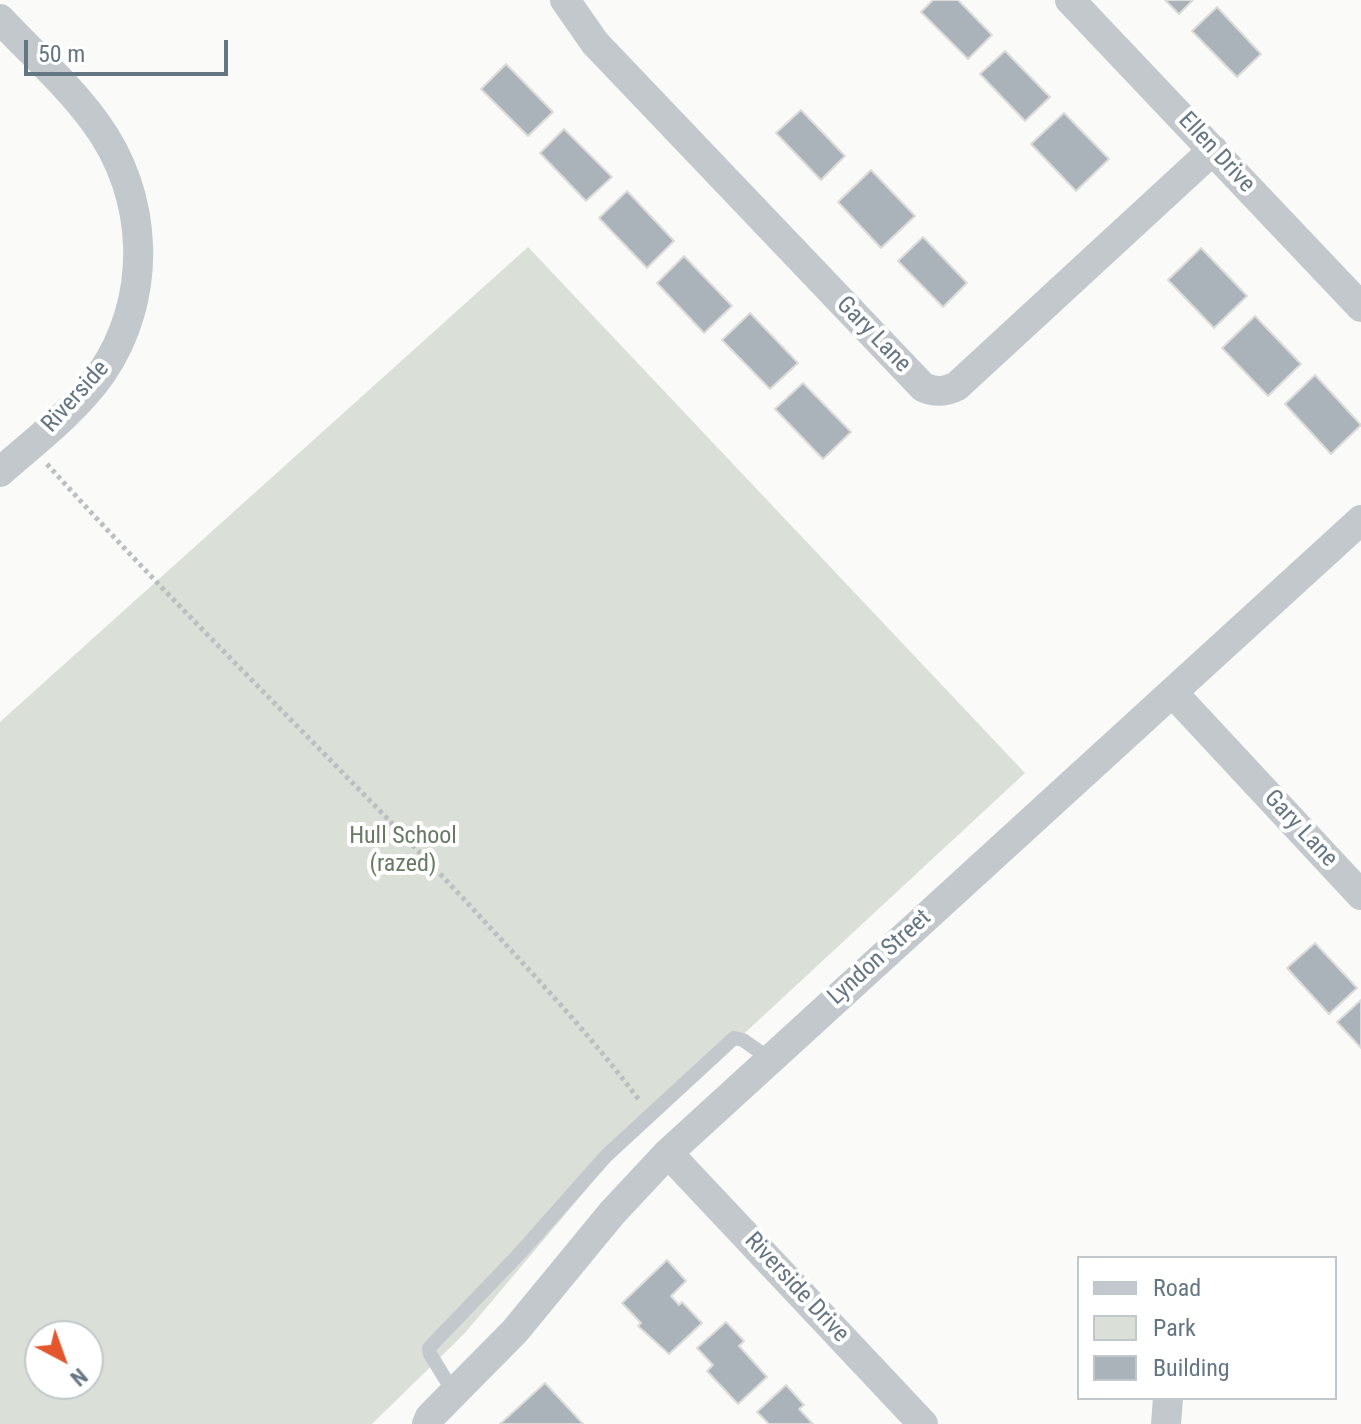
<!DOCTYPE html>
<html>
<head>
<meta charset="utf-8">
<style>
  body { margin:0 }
  #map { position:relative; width:1361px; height:1424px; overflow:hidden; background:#fafaf8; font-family:"Roboto Condensed",sans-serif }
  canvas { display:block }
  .legend { position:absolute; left:1077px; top:1256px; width:260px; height:144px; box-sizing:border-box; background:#fff; border:2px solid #c1c8cd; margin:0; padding:10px 14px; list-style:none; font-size:24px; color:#657683 }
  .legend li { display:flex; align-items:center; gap:16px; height:40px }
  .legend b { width:40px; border:2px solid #c1c8cd }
  .north { position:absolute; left:24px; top:1320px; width:80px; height:80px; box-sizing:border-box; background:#fff; border:2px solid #c1c8cd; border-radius:50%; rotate:139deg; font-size:22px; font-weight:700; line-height:32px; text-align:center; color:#657683 }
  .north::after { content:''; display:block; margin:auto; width:28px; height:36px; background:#e4572e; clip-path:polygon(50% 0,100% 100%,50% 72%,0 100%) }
  .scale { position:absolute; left:24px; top:40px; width:204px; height:36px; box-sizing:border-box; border:4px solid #657683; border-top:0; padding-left:10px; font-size:24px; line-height:28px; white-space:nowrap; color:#657683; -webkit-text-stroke:6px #fff; paint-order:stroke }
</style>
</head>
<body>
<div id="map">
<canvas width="1361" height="1424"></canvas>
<ul class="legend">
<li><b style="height:10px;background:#c3c8cc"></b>Road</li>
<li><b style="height:22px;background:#dadfd7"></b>Park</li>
<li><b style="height:22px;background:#aab3b9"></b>Building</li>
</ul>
<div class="north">N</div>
<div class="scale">50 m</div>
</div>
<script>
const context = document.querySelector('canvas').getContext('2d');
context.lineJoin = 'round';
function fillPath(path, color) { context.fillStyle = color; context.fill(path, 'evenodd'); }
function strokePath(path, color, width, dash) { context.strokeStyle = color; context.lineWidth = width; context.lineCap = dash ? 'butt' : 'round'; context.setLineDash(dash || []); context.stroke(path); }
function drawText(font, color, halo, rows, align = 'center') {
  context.font = font + ' "Roboto Condensed",sans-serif'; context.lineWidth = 8; context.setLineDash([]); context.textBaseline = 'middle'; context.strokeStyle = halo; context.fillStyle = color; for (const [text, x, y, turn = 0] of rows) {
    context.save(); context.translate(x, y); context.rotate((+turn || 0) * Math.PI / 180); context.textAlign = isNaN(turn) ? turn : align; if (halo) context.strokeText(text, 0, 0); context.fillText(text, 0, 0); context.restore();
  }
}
const green = new Path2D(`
  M528 247 1025 773 623 1146 464 1334 372 1424H0V722ZM40 1336H88V1384H40Z`);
const building = new Path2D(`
  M933 0H958L992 35 968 59 921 12Z
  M1165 0H1193L1179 14Z
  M1217 7 1261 54 1237 77 1192 31Z
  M1005 51 1050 97 1025 121 980 74Z
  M506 64 553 112 528 136 481 89Z
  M801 110 845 156 821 180 776 133Z
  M1064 113 1109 159 1076 191 1031 144Z
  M564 129 612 177 586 201 540 153Z
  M871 170 915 216 881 248 838 202Z
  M627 191 674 241 647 268 599 218Z
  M923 237 967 283 943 307 898 261Z
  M1201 248 1247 296 1214 328 1168 280Z
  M684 256 732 306 704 333 657 283Z
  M750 313 798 363 770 389 722 340Z
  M1255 316 1301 364 1268 396 1222 348Z
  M1315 375 1361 425 1331 454 1285 404Z
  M803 383 851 432 823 459 775 409Z
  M1315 943 1357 988 1329 1014 1287 968Z
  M1361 1000V1048L1337 1022Z
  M667 1260 686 1281 671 1296 679 1305 682 1302 702 1323 669 1354 638 1326 641 1323 622 1303Z
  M726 1322 744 1341 739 1346 767 1377 738 1404 707 1371 713 1365 697 1348Z
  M545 1383 583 1424H500Z
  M786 1385 804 1405 799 1409 813 1424H769L757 1412Z`);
const path = new Path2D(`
  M47 464C184 617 333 758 473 909 530 971 589 1033 639 1100`);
const lane = new Path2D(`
  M454 1393 430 1354 429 1348 520 1253 606 1156 734 1038 743 1040 770 1059`);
const street = new Path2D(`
  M565 0 595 43 923 387C935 393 945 392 957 386L1213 150
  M1070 0 1361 307
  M0 19C32 53 68 85 95 122 150 196 153 299 101 374 74 412 34 442 0 472
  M1173 693 1361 895
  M668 1153 923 1424
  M427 1424 430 1417 515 1331 612 1213 668 1153 1361 520
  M1166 1424 1168 1398`);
const streetNames = [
  ["Ellen Drive",1216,153,47],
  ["Gary Lane",873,335,46],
  ["Riverside",76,397,-48],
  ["Gary Lane",1300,829,47],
  ["Lyndon Street",880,958,-42],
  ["Riverside Drive",796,1288,47]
];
const parkNames = [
  ["Hull School",403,837],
  ["(razed)",403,865]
];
fillPath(green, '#dadfd7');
fillPath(building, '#aab3b9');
strokePath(building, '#dcdcda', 2);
strokePath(path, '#bbbfc2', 5, [4, 4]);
strokePath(lane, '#c3c8cc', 14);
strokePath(street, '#c3c8cc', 30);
drawText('24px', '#657683', '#fff', streetNames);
drawText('24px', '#687a64', '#fff', parkNames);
</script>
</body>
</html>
